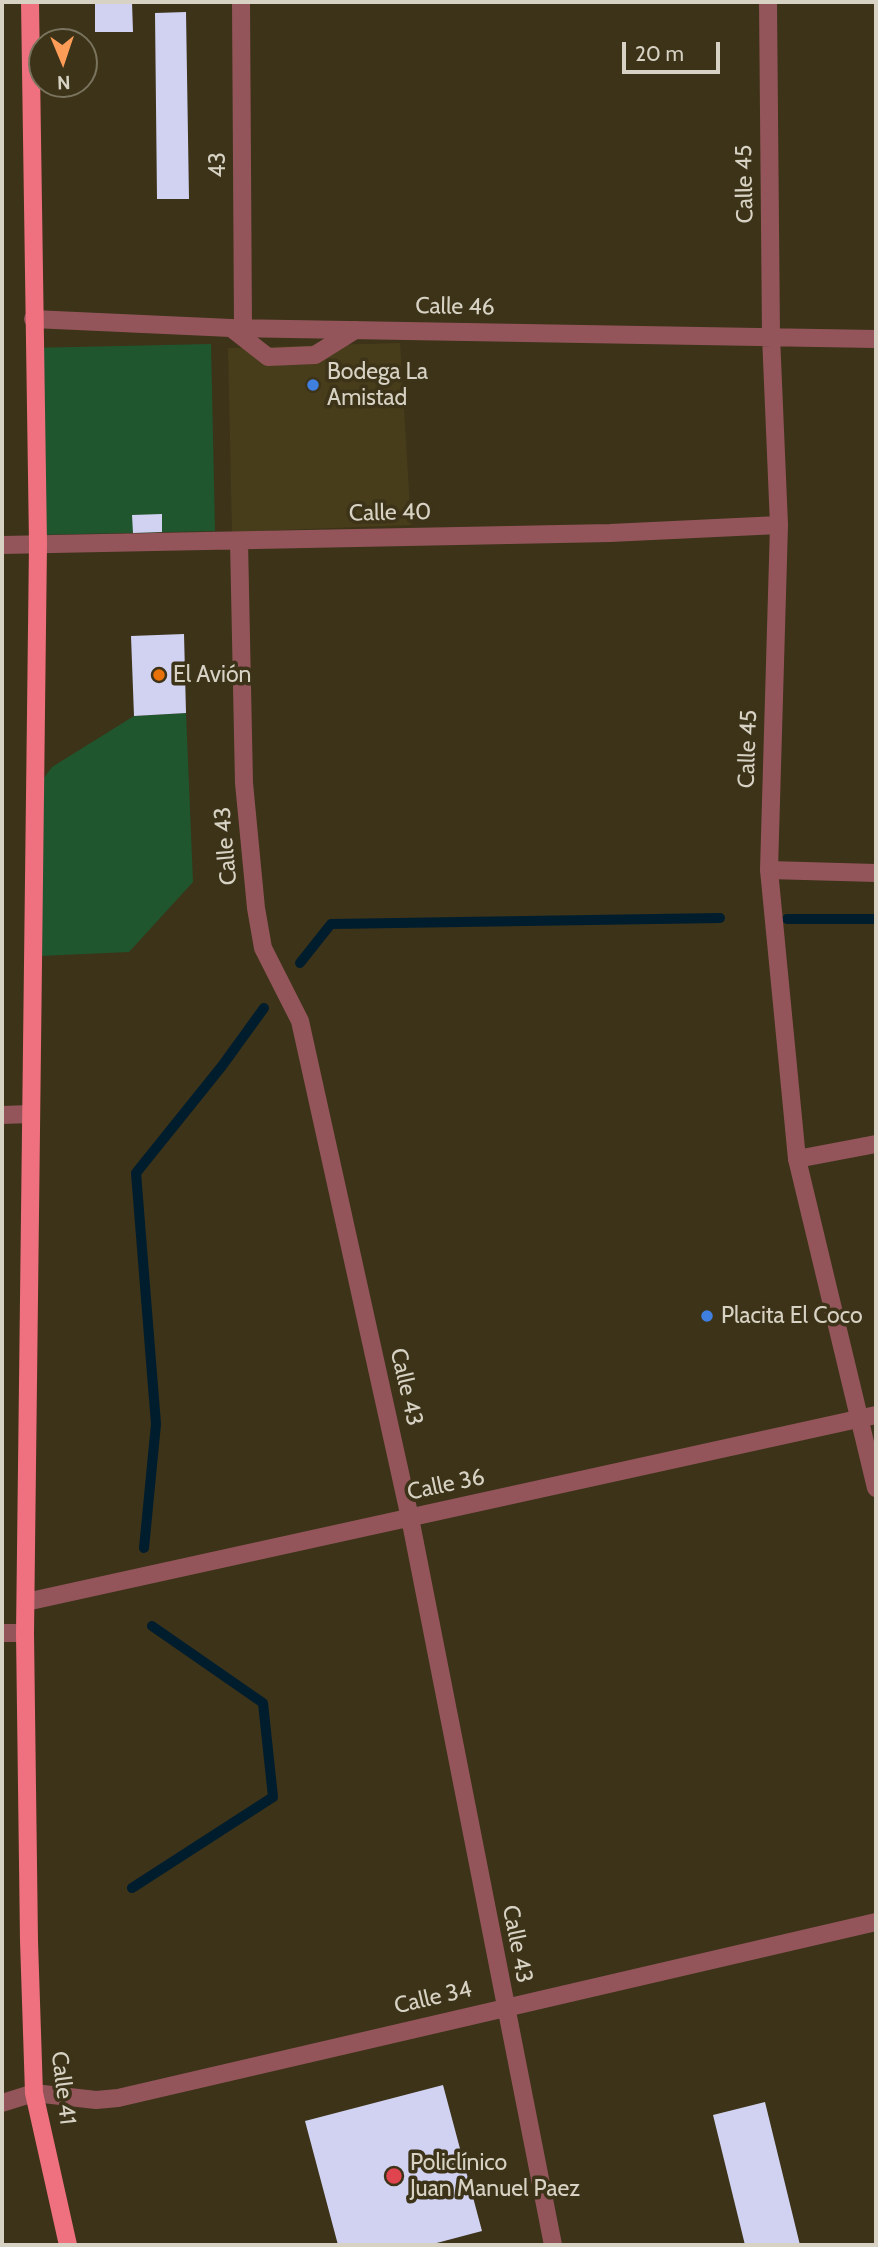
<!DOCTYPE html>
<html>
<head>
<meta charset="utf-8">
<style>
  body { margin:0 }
  #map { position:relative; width:878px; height:2247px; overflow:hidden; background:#3c3319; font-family:Cabin,sans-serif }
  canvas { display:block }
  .frame { position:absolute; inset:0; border:4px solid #d7d2c3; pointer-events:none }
  .north { position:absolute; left:28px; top:28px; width:70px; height:70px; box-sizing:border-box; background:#3c3319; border:2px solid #7a735d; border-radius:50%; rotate:178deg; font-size:19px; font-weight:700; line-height:28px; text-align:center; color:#d7d2c3 }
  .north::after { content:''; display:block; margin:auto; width:24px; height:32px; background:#fe9c58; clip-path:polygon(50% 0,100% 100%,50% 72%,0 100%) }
  .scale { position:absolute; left:622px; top:42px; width:98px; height:32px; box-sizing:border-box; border:4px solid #d7d2c3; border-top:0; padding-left:9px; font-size:21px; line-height:24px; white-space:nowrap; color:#d7d2c3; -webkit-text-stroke:5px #3c3319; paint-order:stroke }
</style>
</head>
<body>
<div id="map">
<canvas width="878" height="2247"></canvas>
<div class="frame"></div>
<div class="north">N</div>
<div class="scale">20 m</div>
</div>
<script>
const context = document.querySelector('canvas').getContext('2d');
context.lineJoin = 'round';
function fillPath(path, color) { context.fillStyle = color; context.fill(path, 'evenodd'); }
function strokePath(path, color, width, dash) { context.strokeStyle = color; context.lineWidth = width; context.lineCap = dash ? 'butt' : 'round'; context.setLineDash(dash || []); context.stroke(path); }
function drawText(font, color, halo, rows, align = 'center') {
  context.font = font + ' Cabin,sans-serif'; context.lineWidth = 7; context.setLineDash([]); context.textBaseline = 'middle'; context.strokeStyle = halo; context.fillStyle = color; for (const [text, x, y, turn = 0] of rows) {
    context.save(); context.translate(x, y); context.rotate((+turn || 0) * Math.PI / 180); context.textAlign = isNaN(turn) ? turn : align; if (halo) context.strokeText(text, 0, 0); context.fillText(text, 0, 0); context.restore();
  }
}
const built = new Path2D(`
  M400 343 411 525 232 532 228 348Z`);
const green = new Path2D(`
  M211 344 215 531 32 535 29 348Z
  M186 713 193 882 129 952 40 956 33 793 52 767 134 716Z`);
const stream = new Path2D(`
  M787 919H876
  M300 963 331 924 720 918
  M144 1548 156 1424 136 1173 222 1066 264 1008
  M132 1888 273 1797 263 1703 152 1626`);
const building = new Path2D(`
  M95 2H132L133 32H95Z
  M186 12 189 199H157L155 13Z
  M162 514V532L133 533 132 515Z
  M184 634 186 713 134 716 131 636Z
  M443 2085 482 2231 429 2245H338L305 2121Z
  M765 2102 800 2245H745L713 2115Z`);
const lane = new Path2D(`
  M231 328 268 357 315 355 355 330
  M769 870 876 873
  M797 1159 876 1144`);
const street = new Path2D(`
  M241 2 243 328
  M768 2 771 336 779 525 769 870 797 1159 876 1488
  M33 319 231 328 876 339
  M239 541 244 783 256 908 263 948 300 1021 410 1518 553 2245
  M2 545 610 533 779 525
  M2 1115 31 1114
  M26 1602 876 1415
  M2 1633H25
  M2 2103 34 2093 96 2100 118 2098 876 1922`);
const primary = new Path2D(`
  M30 2 38 544 25 1633 29 1941 34 2093 68 2245`);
const markers = [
  [313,385,7,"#3f7fe0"],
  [159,675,7,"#e8710a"],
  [707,1316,7,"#3f7fe0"],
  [394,2176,9,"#e0444e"]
];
const streetNames = [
  ["43",218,165,-90],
  ["Calle 45",745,184,-91],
  ["Calle 46",455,307,1],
  ["Calle 40",390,513,-1],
  ["Calle 45",748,749,-88],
  ["Calle 43",226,846,-95],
  ["Calle 43",406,1387,77],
  ["Calle 36",446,1485,-12],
  ["Calle 43",517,1944,79],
  ["Calle 34",433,1998,-13],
  ["Calle 41",63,2088,83]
];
const poiNames = [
  ["Bodega La",327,372],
  ["Amistad",327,398],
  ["El Avión",173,675],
  ["Placita El Coco",721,1316],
  ["Policlínico",410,2163],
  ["Juan Manuel Paez",410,2189]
];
fillPath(built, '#483d1b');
fillPath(green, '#20562e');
strokePath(stream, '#001d2e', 10);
fillPath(building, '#d1d2f1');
strokePath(lane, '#93555a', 18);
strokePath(street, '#93555a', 18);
strokePath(primary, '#ef707e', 18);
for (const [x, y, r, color] of markers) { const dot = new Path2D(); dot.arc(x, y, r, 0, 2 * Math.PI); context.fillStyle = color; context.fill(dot); strokePath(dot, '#3c3319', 2.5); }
drawText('23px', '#d7d2c3', '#3c3319', streetNames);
drawText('23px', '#d7d2c3', '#3c3319', poiNames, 'left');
</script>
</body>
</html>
